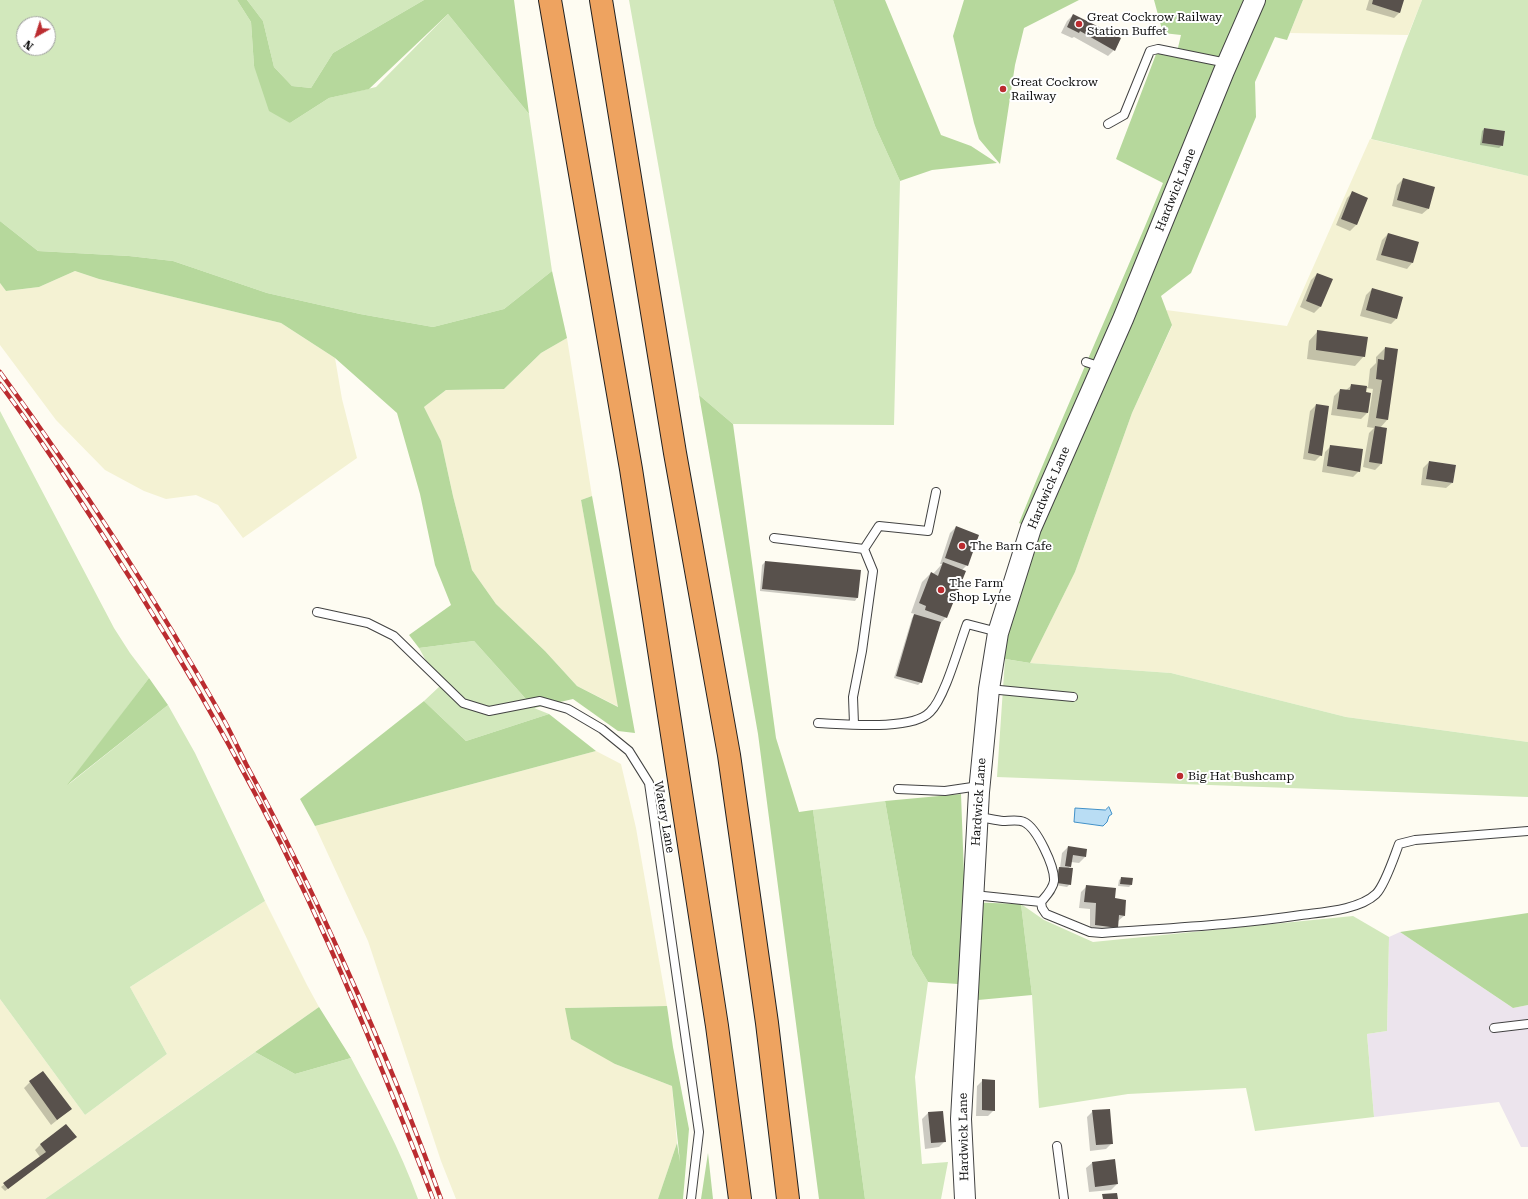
<!DOCTYPE html>
<html>
<head>
<meta charset="utf-8">
<style>
  body { margin:0 }
  #map { position:relative; width:1528px; height:1199px; overflow:hidden; background:#fefcf2; font-family:"Roboto Serif",serif }
  canvas { display:block }
  .north { position:absolute; left:16px; top:16px; width:40px; height:40px; box-sizing:border-box; background:#fff; border:1px solid #9f9f9f; border-radius:50%; rotate:219deg; font-size:11px; font-weight:700; line-height:16px; text-align:center; color:#0f0f0f }
  .north::after { content:''; display:block; margin:auto; width:14px; height:18px; background:#bb2c30; clip-path:polygon(50% 0,100% 100%,50% 72%,0 100%) }
</style>
</head>
<body>
<div id="map">
<canvas width="1528" height="1199"></canvas>
<div class="north">N</div>
</div>
<script>
const context = document.querySelector('canvas').getContext('2d');
context.lineJoin = 'round';
function fillPath(path, color) { context.fillStyle = color; context.fill(path, 'evenodd'); }
function strokePath(path, color, width, dash) { context.strokeStyle = color; context.lineWidth = width; context.lineCap = dash ? 'butt' : 'round'; context.setLineDash(dash || []); context.stroke(path); }
function drawText(font, color, halo, rows, align = 'center') {
  context.font = font + ' "Roboto Serif",serif'; context.lineWidth = 4; context.setLineDash([]); context.textBaseline = 'middle'; context.strokeStyle = halo; context.fillStyle = color; for (const [text, x, y, turn = 0] of rows) {
    context.save(); context.translate(x, y); context.rotate((+turn || 0) * Math.PI / 180); context.textAlign = isNaN(turn) ? turn : align; if (halo) context.strokeText(text, 0, 0); context.fillText(text, 0, 0); context.restore();
  }
}
const industrial = new Path2D(`
  M1400 932 1513 1008 1528 1005V1147H1521L1499 1102 1374 1117 1367 1034 1387 1031 1389 937Z`);
const farmland = new Path2D(`
  M1303 0H1422L1408 35 1290 33Z
  M1370 139 1528 176V742L1346 717 1171 673 1030 663 1075 572 1132 413 1172 326 1166 310 1287 326ZM1429 461 1456 465 1453 483 1426 479Z
  M75 271 99 279 281 323 335 358 342 399 357 458 243 538 218 505 196 495 166 499 144 491 105 470 56 420 0 345V283L6 291 39 287Z
  M567 338 592 496 581 500 619 707 577 686 545 651 496 604 472 570 453 496 441 441 424 407 446 390 504 389 541 353Z
  M596 751 621 764 636 828 667 1006 565 1008 615 1064 672 1086 677 1143 658 1199H456L441 1161 368 941 315 826Z
  M265 901 307 985 319 1007 45 1199H0V999L85 1115 167 1054 130 987Z`);
const green = new Path2D(`
  M0 0H237L251 22 254 66 290 123 329 98 376 87 448 14 529 114 552 271 504 309 433 327 360 314 267 293 173 261 129 256 38 251 0 221ZM24 24H48V48H24Z
  M247 0H424L333 53 311 88 292 86 274 67 263 21Z
  M629 0H833L875 126 900 181 894 425 733 424 699 395Z
  M1422 0H1528V176L1371 139 1403 49ZM1484 128 1505 131 1503 146 1482 143Z
  M0 411 114 628 130 653 149 678 69 784 168 705 195 753 265 901 130 987 167 1054 85 1115 0 999Z
  M474 641 534 708 549 714 466 741 424 701 440 686 419 648Z
  M1005 659 1030 663 1171 673 1346 717 1528 742V797L997 777Z
  M885 801 912 955 928 982 915 1077 922 1164 948 1162 941 1199H865L813 810Z
  M1021 904 1044 920 1093 942 1353 916 1389 937 1387 1031 1367 1034 1374 1117 1255 1131 1246 1088 1128 1094 1039 1108 1032 995Z
  M255 1052 295 1074 351 1058C376 1105 400 1149 418 1199H45Z`);
const forest = new Path2D(`
  M237 0H247L263 21 274 67 292 86 311 88 333 53 424 0H514L529 114 448 14 369 89 329 98 290 123 269 111 254 66 251 22Z
  M833 0H885L941 135 971 146 997 163 932 170 900 181 875 126Z
  M964 0H1079L1024 28 1015 65 1000 164 979 139 974 123 953 36Z
  M1154 0H1303L1287 40 1275 37 1255 82 1256 117 1191 273 1161 296 1172 325 1132 413 1075 572 1030 663 993 657 1031 528 1019 523C1065 409 1116 297 1163 183L1116 159 1158 49 1177 52 1181 35 1163 33Z
  M0 221 38 251 129 256 173 261 267 293 360 314 433 327 504 309 552 271 567 338 541 353 504 389 446 390 424 407 441 441 453 496 472 570 496 604 545 651 577 686 618 707 581 500 592 496 635 733 618 731 573 699 534 708 474 641 419 648 409 635 451 605 435 565 420 494 397 413 335 358 281 323 99 279 75 271 39 287 6 291 0 283Z
  M699 395 733 424 776 738 799 812 813 810 865 1199H819L758 734Z
  M149 678 168 705 67 785Z
  M424 701 466 741 549 714 596 751 315 826 300 799Z
  M961 794 965 902 1021 904 1032 995 978 1000 958 984 928 982 912 955 885 801Z
  M1528 913V1005L1513 1008 1400 932Z
  M667 1006 673 1047 689 1129 683 1199H658L677 1143 680 1162 672 1086 615 1064 571 1039 565 1008Z
  M319 1007 351 1058 295 1074 255 1052Z
  M708 1153 713 1199H701Z`);
const water = new Path2D(`
  M1109 807 1112 814 1109 816 1107 822 1103 826 1074 822 1075 808 1105 810Z`);
const shadow = new Path2D(`
  M1369 0H1403L1400 12 1394 18 1366 10Z
  M1073 15 1114 50 1108 56 1074 37 1072 38 1061 33 1067 21Z
  M1484 129 1502 145 1499 148 1480 145 1482 131Z
  M1403 179 1428 209 1422 214 1392 206 1397 185Z
  M1353 192 1367 198 1356 225 1350 231 1336 225 1347 198Z
  M1388 234 1418 242 1412 263 1407 269 1376 260 1382 240Z
  M1317 274 1320 307 1314 313 1300 307 1311 280Z
  M1372 289 1396 319 1391 324 1360 316 1366 295Z
  M1318 331 1364 356 1355 366 1307 359 1309 341Z
  M1385 348 1387 420 1380 428 1381 464 1375 470 1363 467 1369 433 1374 428 1367 427 1373 389 1366 388 1367 413 1361 419 1331 415 1334 396 1340 390H1346L1352 385 1368 387 1370 369 1376 363V357Z
  M1316 405 1321 455 1315 461 1303 459 1310 411Z
  M1331 446 1359 471 1353 477 1322 472 1325 452Z
  M1429 462 1452 483 1446 488 1421 485 1423 468Z
  M956 527 967 565 962 570 946 617 939 625 921 682 918 685 894 678 912 618 915 614 911 613 922 582 931 573 933 574 942 564H940L950 533Z
  M765 562 860 571 857 598 855 601 760 591 762 565Z
  M1068 847 1085 857 1079 863 1071 862 1070 866 1068 869 1070 884 1067 887 1055 885 1056 871 1060 868 1062 853Z
  M1122 878 1131 885 1129 887 1118 886 1119 880Z
  M1087 886 1114 899 1124 916 1118 921 1117 927 1111 933 1090 931V909L1079 908 1081 892Z
  M983 1080 994 1110 988 1116H976L977 1086Z
  M30 1082 71 1109 51 1125 24 1088Z
  M1093 1111 1112 1143 1106 1149 1090 1151 1087 1117Z
  M928 1113 945 1141 939 1147 925 1149 922 1119Z
  M75 1137 5 1191 1 1187 40 1157 35 1150 41 1144Z
  M1092 1163 1117 1184 1111 1190 1089 1192 1086 1168Z`);
const building = new Path2D(`
  M1373 0H1404L1400 13 1372 4Z
  M1073 14 1121 38 1115 51 1080 31 1079 33 1067 27Z
  M1484 128 1505 131 1503 146 1482 143Z
  M1403 178 1435 187 1429 209 1397 200Z
  M1352 191 1368 198 1357 225 1341 219Z
  M1388 233 1419 242 1413 263 1381 255Z
  M1317 273 1333 279 1321 307 1306 301Z
  M1372 288 1403 297 1397 319 1366 310Z
  M1317 330 1368 337 1365 357 1316 350Z
  M1385 347 1398 349 1388 420 1376 418 1382 380 1376 379 1378 359 1384 360Z
  M1351 384 1367 386 1366 392 1371 393 1368 413 1337 409 1340 389 1350 390Z
  M1316 404 1329 406 1322 456 1308 453Z
  M1375 426 1387 428 1382 464 1369 462Z
  M1330 445 1363 449 1360 472 1327 466Z
  M1429 461 1456 465 1453 483 1426 479Z
  M956 526 979 535 968 566 945 558Z
  M765 561 861 570 858 598 762 589Z
  M943 562 966 571 947 618 925 610 926 606 919 603 931 572 938 576Z
  M914 614 941 622 922 683 896 676Z
  M1068 846 1087 849 1086 857 1073 855 1071 867 1065 866Z
  M1059 867 1073 868 1071 885 1057 883Z
  M1121 877 1133 878 1132 885 1120 884Z
  M1086 885 1116 888 1115 898 1126 900 1125 916 1119 915 1118 928 1095 925 1096 903 1084 902Z
  M43 1071 72 1109 57 1120 29 1081Z
  M982 1079 995 1080V1111L982 1110Z
  M1110 1109 1113 1144 1096 1145 1092 1110Z
  M943 1111 946 1142 931 1143 928 1112Z
  M66 1124 77 1137 8 1189 3 1183 46 1152 40 1144Z
  M1115 1159 1118 1184 1095 1187 1092 1162Z
  M1117 1193 1118 1199H1103L1102 1194Z`);
const service = new Path2D(`
  M1108 124 1124 115 1150 51 1158 49 1227 63
  M1086 362 1101 367
  M774 538 864 549 873 571 862 651 853 697 854 724
  M864 549 879 526 928 531 936 492
  M317 612 368 623 394 636 463 703 489 711 540 701 568 709 602 729 629 751 649 783 699 1132 691 1199
  M989 689 1073 697
  M818 723C844 724 912 731 930 712 945 698 959 645 967 624L998 632
  M898 789 945 791 979 786
  M978 817C986 818 995 820 1003 821 1009 821 1018 819 1024 822 1037 828 1055 867 1054 881 1053 889 1046 896 1041 902L1042 908 1046 914 1090 932 1102 933C1168 928 1235 925 1301 915 1323 912 1359 910 1376 894 1385 885 1394 857 1399 844L1415 840 1528 831
  M974 895 1041 902
  M1494 1028 1528 1024
  M1057 1146 1064 1199`);
const tertiary = new Path2D(`
  M965 1199 961 1119 979 792 989 689 998 633 1031 528 1123 319 1224 71 1255 0`);
const motorway = new Path2D(`
  M550 0 631 469 717 1026 740 1199
  M601 0 675 453 729 755 767 1023 788 1199`);
const rail = new Path2D(`
  M0 372C82 484 157 601 225 722 232 735 239 750 246 764 281 829 314 895 344 963 379 1040 412 1119 441 1199
  M0 384C36 432 69 483 102 534 187 665 265 802 329 945 366 1029 400 1113 433 1199`);
const markers = [
  [1079,24,4,"#bb2c30"],
  [1003,89,4,"#bb2c30"],
  [962,546,4,"#bb2c30"],
  [941,590,4,"#bb2c30"],
  [1180,776,4,"#bb2c30"]
];
const poiNames = [
  ["Great Cockrow Railway",1087,17],
  ["Station Buffet",1087,31],
  ["Great Cockrow",1011,82],
  ["Railway",1011,96],
  ["The Barn Cafe",970,546],
  ["The Farm",949,583],
  ["Shop Lyne",949,597],
  ["Big Hat Bushcamp",1188,776]
];
const streetNames = [
  ["Hardwick Lane",1176,190,-68],
  ["Hardwick Lane",1049,488,-67],
  ["Hardwick Lane",979,802,-86],
  ["Watery Lane",664,817,80],
  ["Hardwick Lane",964,1137,-91]
];
fillPath(industrial, '#ece4ed');
fillPath(farmland, '#f4f2d3');
fillPath(green, '#d2e8bc');
fillPath(forest, '#b6d89c');
fillPath(water, '#b9ddf4');
strokePath(water, '#4291c8', 1);
fillPath(shadow, '#0003');
fillPath(building, '#58514c');
strokePath(service, '#424242', 10);
strokePath(tertiary, '#424242', 22);
strokePath(motorway, '#202020', 24);
strokePath(service, '#fff', 8);
strokePath(tertiary, '#fff', 20);
strokePath(motorway, '#eea360', 22);
strokePath(rail, '#bb2c30', 4.5);
strokePath(rail, '#fff', 3, [9]);
for (const [x, y, r, color] of markers) { const dot = new Path2D(); dot.arc(x, y, r, 0, 2 * Math.PI); context.fillStyle = color; context.fill(dot); strokePath(dot, '#fff', 1.5); }
drawText('12px', '#0f0f0f', '#fff', poiNames, 'left');
drawText('12px', '#0f0f0f', '#fff', streetNames);
</script>
</body>
</html>
